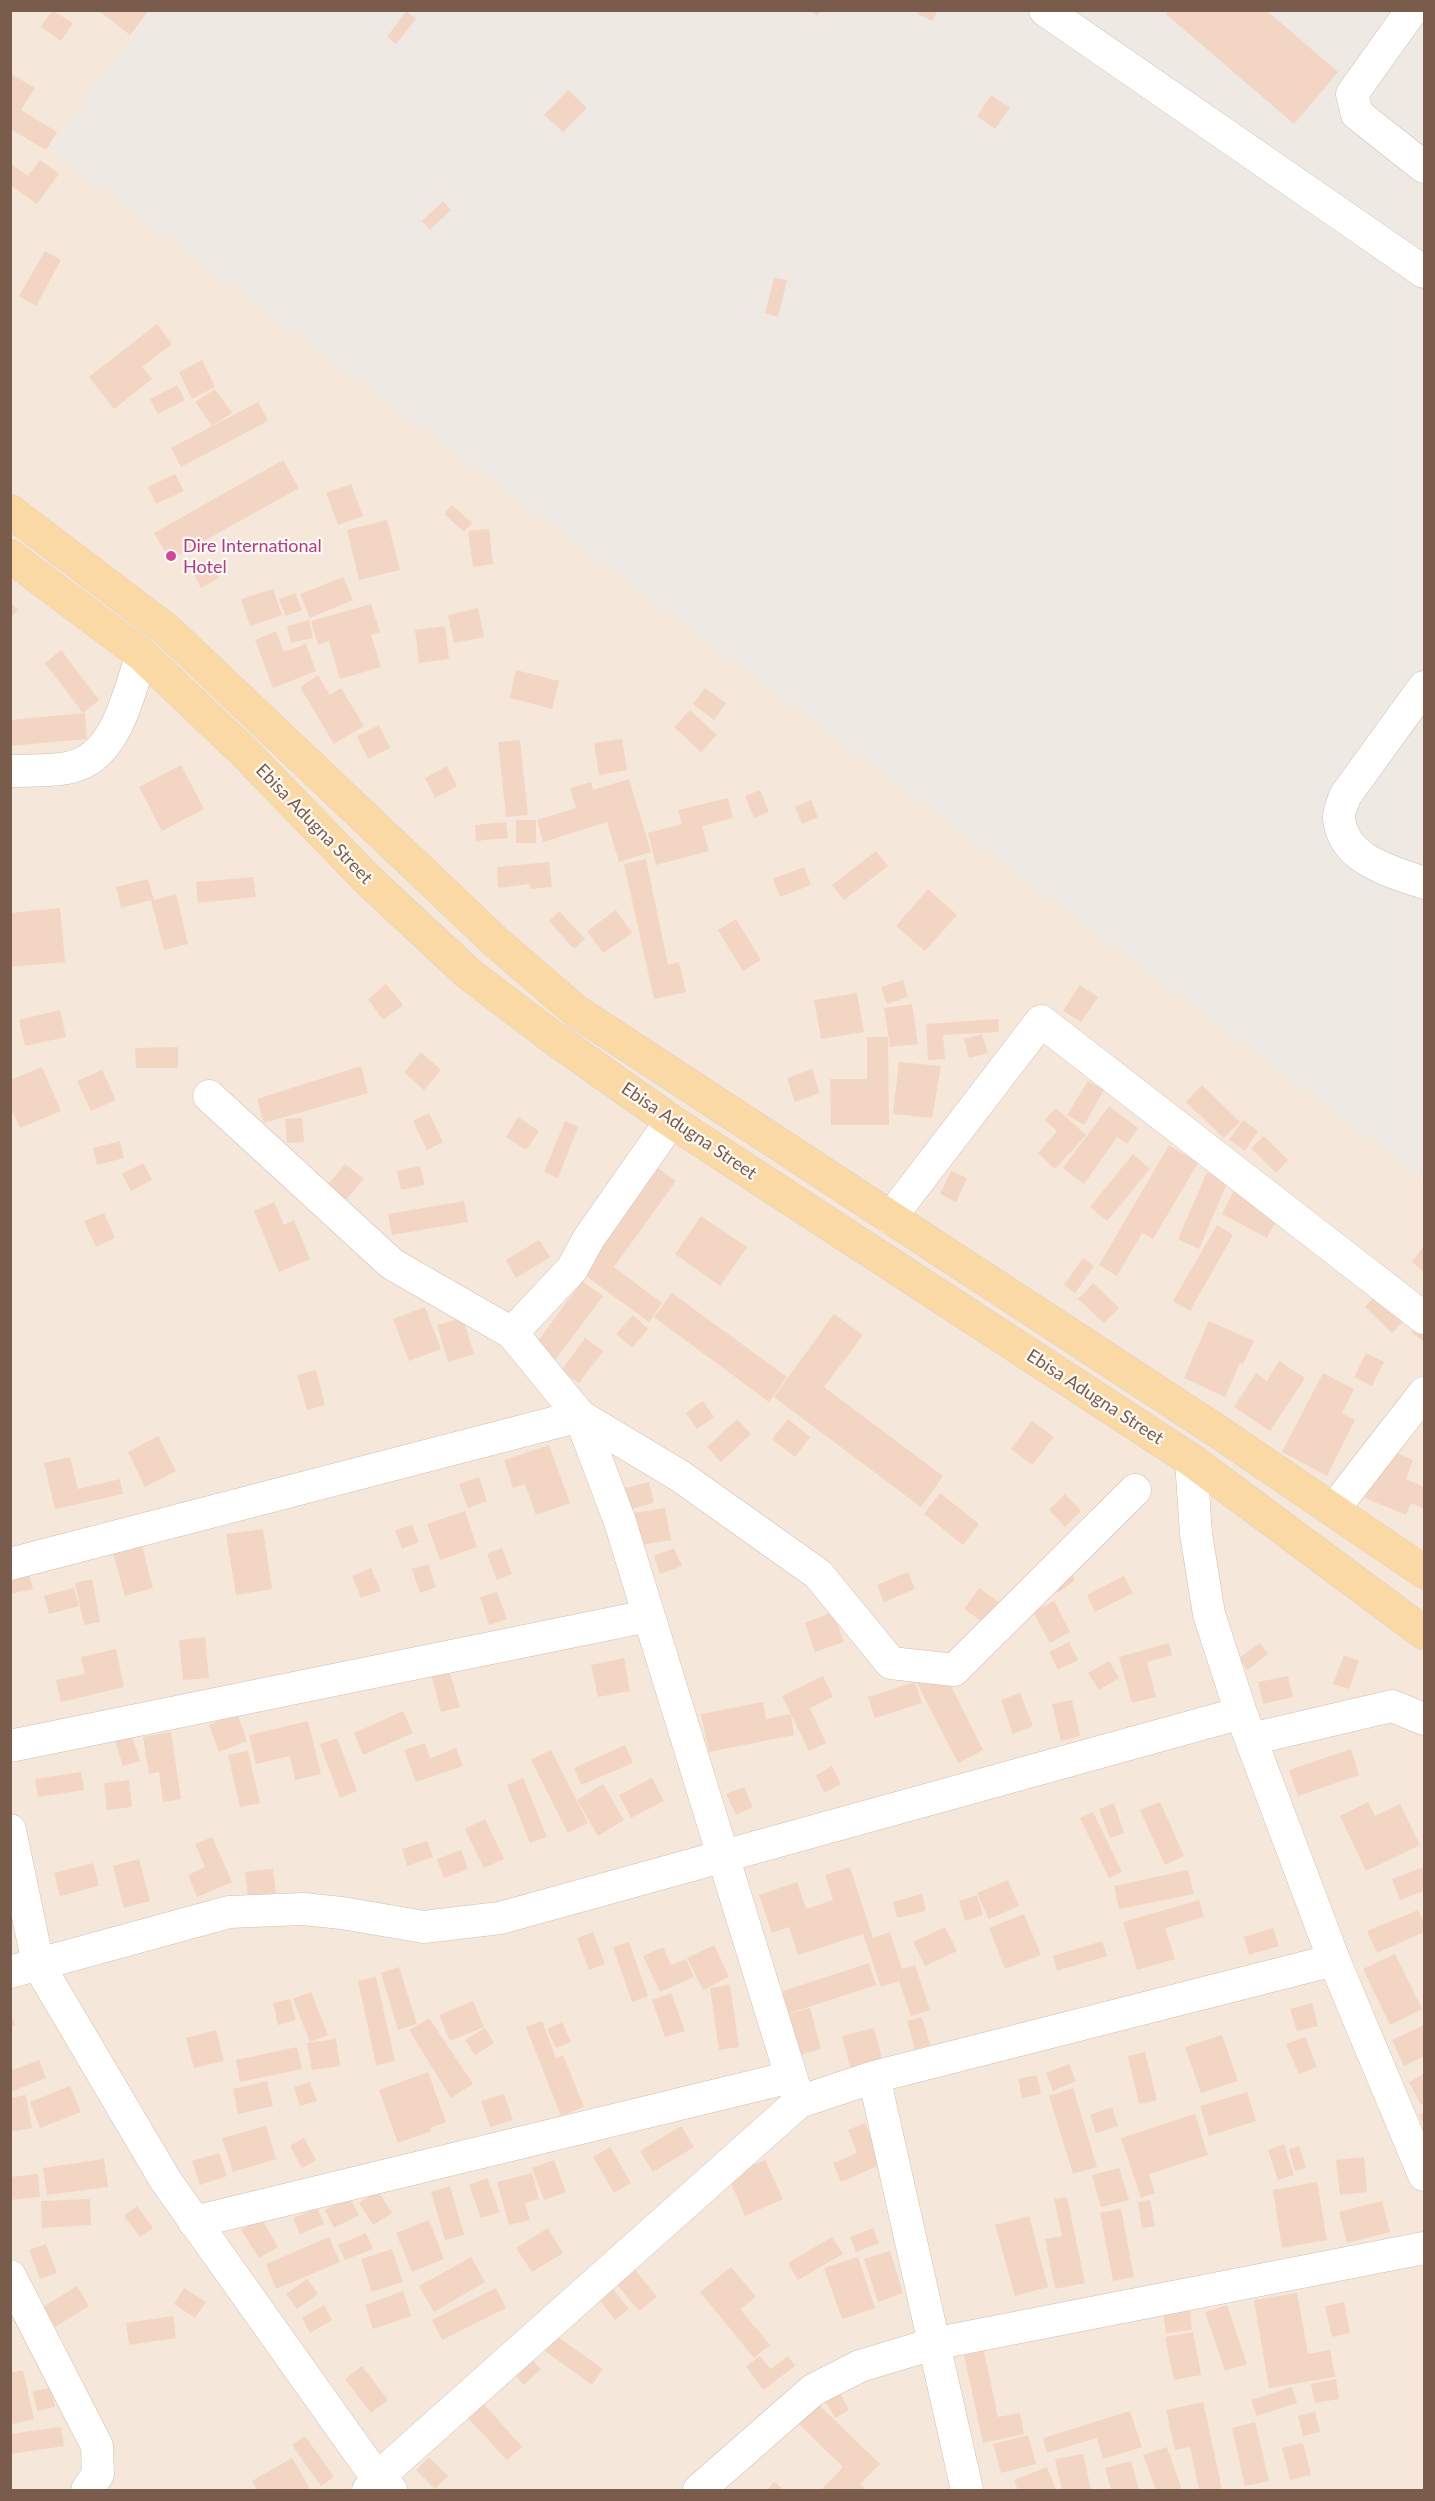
<!DOCTYPE html>
<html>
<head>
<meta charset="utf-8">
<style>
  body { margin:0 }
  #map { position:relative; width:1435px; height:2501px; overflow:hidden; background:#fdf6ec; font-family:Lato,sans-serif }
  canvas { display:block }
  .frame { position:absolute; inset:0; border:12px solid #7a5c4d; pointer-events:none }
</style>
</head>
<body>
<div id="map">
<canvas width="1435" height="2501"></canvas>
<div class="frame"></div>
</div>
<script>
const context = document.querySelector('canvas').getContext('2d');
context.lineJoin = 'round';
function fillPath(path, color) { context.fillStyle = color; context.fill(path, 'evenodd'); }
function strokePath(path, color, width, dash) { context.strokeStyle = color; context.lineWidth = width; context.lineCap = dash ? 'butt' : 'round'; context.setLineDash(dash || []); context.stroke(path); }
function drawText(font, color, halo, rows, align = 'center') {
  context.font = font + ' Lato,sans-serif'; context.lineWidth = 4.5; context.setLineDash([]); context.textBaseline = 'middle'; context.strokeStyle = halo; context.fillStyle = color; for (const [text, x, y, turn = 0] of rows) {
    context.save(); context.translate(x, y); context.rotate((+turn || 0) * Math.PI / 180); context.textAlign = isNaN(turn) ? turn : align; if (halo) context.strokeText(text, 0, 0); context.fillText(text, 0, 0); context.restore();
  }
}
const residential = new Path2D(`
  M11 11H150L49 149 1424 1179V2490H11Z`);
const industrial = new Path2D(`
  M150 11H1424V1179L49 149Z`);
const building = new Path2D(`
  M52 10 73 23 61 41 41 27Z
  M98 10H149L130 35Z
  M811 10H822L817 16Z
  M919 10H938L932 21 918 14Z
  M1169 10H1266L1338 72 1294 124 1166 14Z
  M406 11 416 19 396 44 387 37Z
  M10 73 35 88 21 110 57 132 46 150 10 129Z
  M568 90 587 108 563 132 544 115Z
  M991 95 1010 108 995 129 977 116Z
  M40 160 59 174 37 204 10 185V163L28 176Z
  M443 201 451 210 430 230 422 221Z
  M45 251 61 260 36 306 19 296Z
  M774 278 787 280 778 317 765 313Z
  M157 324 172 344 142 367 152 379 114 409 89 377Z
  M202 360 215 387 192 399 179 372Z
  M177 385 185 400 158 414 150 399Z
  M215 389 232 413 212 426 195 402Z
  M258 402 268 421 181 467 171 448Z
  M283 460 299 488 170 560 154 533Z
  M175 474 184 491 156 504 148 487Z
  M351 484 363 516 338 525 326 493Z
  M452 505 472 523 464 532 444 514Z
  M387 520 400 570 359 580 347 530Z
  M489 529 493 564 473 567 468 531Z
  M209 562 219 578 201 588 192 571Z
  M343 577 353 600 310 618 300 594Z
  M273 589 282 615 250 626 241 599Z
  M295 593 302 610 286 616 279 599Z
  M10 602 18 610 10 617Z
  M371 604 380 632 371 635 381 667 340 679 329 641 318 645 311 621Z
  M478 608 484 637 454 643 448 615Z
  M309 620 313 638 291 643 287 626Z
  M445 626 449 659 419 663 415 630Z
  M276 631 284 652 306 644 316 671 273 688 255 640Z
  M61 650 99 700 83 713 45 663Z
  M516 670 559 681 552 709 510 698Z
  M318 675 330 695 341 688 364 726 334 744 300 687Z
  M705 688 726 703 714 720 693 704Z
  M690 710 717 735 701 752 674 727Z
  M85 713 87 739 10 746V720Z
  M379 725 390 748 368 759 357 736Z
  M622 739 627 770 599 775 594 743Z
  M520 740 528 815 506 817 498 742Z
  M181 765 204 809 162 831 139 787Z
  M447 766 457 786 435 798 425 778Z
  M629 779 651 852 619 862 607 822 543 842 537 820 576 808 570 788 591 782 593 790Z
  M760 790 769 812 754 818 745 796Z
  M728 798 733 818 702 826 709 851 656 865 648 833 682 824 678 810Z
  M811 800 818 817 802 824 795 807Z
  M516 820H536V843H516Z
  M506 822 508 838 476 841 475 825Z
  M876 851 888 866 844 900 832 885Z
  M646 859 668 965 679 962 686 992 654 999 624 864Z
  M549 862 552 887 531 889 530 884 498 888 497 867Z
  M804 867 811 885 780 897 773 879Z
  M253 877 256 897 198 903 196 882Z
  M148 879 154 900 176 894 188 944 164 950 151 900 121 908 116 887Z
  M928 889 957 915 925 951 896 926Z
  M60 908 65 962 10 967V913Z
  M616 910 632 933 603 953 587 931Z
  M559 911 585 939 574 949 549 921Z
  M736 919 761 960 743 971 718 930Z
  M903 980 908 997 887 1004 881 987Z
  M386 984 403 1005 383 1020 368 999Z
  M1080 985 1098 997 1081 1022 1063 1011Z
  M857 993 864 1032 821 1039 814 1000Z
  M912 1004 918 1044 890 1047 884 1008Z
  M60 1010 66 1037 25 1046 19 1020Z
  M998 1019 999 1032 943 1035 945 1059 928 1060 926 1024Z
  M982 1034 988 1053 969 1058 964 1039Z
  M867 1037H888L889 1125H831L830 1079H867Z
  M178 1047V1068H136L135 1048Z
  M421 1052 441 1070 424 1090 404 1072Z
  M899 1062 941 1066 932 1118 893 1114Z
  M361 1066 368 1093 264 1123 257 1099Z
  M42 1067 61 1111 20 1128 10 1107V1080Z
  M812 1069 820 1093 795 1102 787 1078Z
  M102 1070 116 1100 91 1111 77 1081Z
  M1088 1081 1104 1090 1084 1125 1067 1115Z
  M1202 1085 1240 1122 1224 1138 1186 1102Z
  M1109 1106 1138 1128 1127 1144 1117 1137 1084 1184 1063 1168Z
  M1056 1108 1086 1135 1055 1169 1038 1153 1057 1131 1045 1120Z
  M429 1113 443 1142 427 1150 413 1121Z
  M518 1117 539 1131 526 1150 506 1137Z
  M302 1118 304 1142 287 1143 285 1119Z
  M1243 1120 1258 1131 1245 1151 1229 1140Z
  M565 1121 578 1127 558 1178 544 1172Z
  M1264 1136 1288 1160 1276 1173 1251 1148Z
  M120 1141 124 1158 97 1165 93 1148Z
  M1169 1145 1198 1163 1153 1239 1142 1233 1117 1276 1099 1265Z
  M1133 1154 1150 1169 1107 1221 1090 1207Z
  M143 1163 152 1180 131 1191 122 1174Z
  M345 1164 364 1179 345 1201 327 1186Z
  M420 1166 425 1185 401 1190 397 1171Z
  M655 1166 676 1181 614 1267 662 1303 649 1322 579 1271Z
  M951 1171 967 1178 956 1202 940 1194Z
  M1207 1172 1228 1181 1199 1249 1178 1239Z
  M1235 1188 1281 1212 1267 1238 1222 1214Z
  M464 1201 468 1222 392 1235 388 1214Z
  M274 1202 284 1225 294 1220 310 1259 279 1272 254 1211Z
  M104 1213 115 1238 96 1247 84 1221Z
  M701 1216 747 1247 720 1286 675 1254Z
  M1217 1225 1233 1235 1190 1311 1173 1301Z
  M539 1240 550 1257 516 1278 506 1260Z
  M1424 1246V1272L1412 1262Z
  M1083 1258 1094 1266 1075 1293 1064 1285Z
  M582 1281 603 1296 553 1363 533 1348Z
  M1093 1283 1119 1308 1104 1323 1078 1299Z
  M672 1293 787 1377 769 1402 654 1317Z
  M1378 1293 1405 1319 1392 1333 1365 1307Z
  M425 1307 441 1349 409 1361 393 1319Z
  M834 1314 863 1335 824 1387 943 1476 921 1507 774 1397Z
  M633 1315 648 1329 632 1348 616 1334Z
  M1424 1316V1342L1412 1333Z
  M463 1318 474 1354 448 1362 437 1325Z
  M1209 1321 1254 1341 1243 1364 1240 1363 1225 1397 1184 1378Z
  M585 1338 603 1351 579 1383 561 1371Z
  M1366 1353 1384 1362 1372 1386 1354 1377Z
  M1279 1361 1305 1378 1270 1431 1234 1407 1256 1373 1267 1381Z
  M316 1370 325 1405 307 1410 297 1375Z
  M1323 1373 1354 1389 1342 1413 1355 1420 1327 1476 1282 1452Z
  M703 1401 714 1417 697 1429 686 1413Z
  M737 1419 751 1434 721 1462 707 1447Z
  M788 1419 810 1437 795 1457 772 1439Z
  M1032 1421 1054 1437 1032 1465 1011 1449Z
  M158 1436 176 1471 145 1487 128 1452Z
  M549 1445 570 1503 536 1515 525 1484 513 1488 504 1460Z
  M1386 1448 1413 1460 1406 1479 1424 1487V1509L1411 1503 1406 1515 1365 1498Z
  M70 1457 78 1489 120 1479 123 1494 55 1509 44 1463Z
  M479 1477 487 1501 468 1508 459 1484Z
  M649 1482 654 1503 630 1509 625 1488Z
  M940 1493 979 1524 963 1545 924 1514Z
  M1065 1494 1081 1511 1065 1527 1049 1510Z
  M665 1508 671 1540 640 1545 634 1513Z
  M465 1511 477 1547 440 1560 427 1524Z
  M412 1525 419 1542 402 1549 395 1530Z
  M263 1529 272 1589 236 1595 226 1534Z
  M141 1542 153 1588 125 1596 112 1550Z
  M502 1548 512 1574 497 1580 487 1554Z
  M674 1548 682 1566 660 1574 654 1556Z
  M428 1564 436 1587 420 1593 412 1569Z
  M1066 1566 1075 1580 1058 1593 1048 1579Z
  M371 1568 381 1591 361 1598 352 1576Z
  M28 1570 33 1589 10 1594V1575Z
  M908 1572 915 1589 884 1602 877 1585Z
  M1124 1576 1133 1593 1095 1612 1087 1595Z
  M92 1579 100 1622 84 1625 75 1583Z
  M74 1588 79 1606 49 1614 44 1596Z
  M979 1588 999 1602 984 1623 964 1609Z
  M497 1592 507 1619 489 1625 480 1597Z
  M1054 1601 1070 1632 1050 1643 1033 1612Z
  M833 1612 844 1642 815 1652 805 1623Z
  M205 1637 209 1678 183 1680 179 1640Z
  M1069 1642 1078 1660 1058 1670 1049 1652Z
  M1169 1643 1172 1655 1147 1662 1156 1697 1132 1703 1119 1657Z
  M1260 1643 1268 1654 1247 1670 1239 1658Z
  M116 1649 124 1687 61 1702 56 1680 85 1674 81 1657Z
  M1344 1655 1359 1661 1349 1689 1333 1684Z
  M624 1658 630 1691 598 1697 591 1665Z
  M1109 1661 1119 1678 1099 1690 1088 1673Z
  M943 1670 983 1750 958 1763 917 1683Z
  M450 1673 460 1707 441 1712 432 1677Z
  M823 1676 833 1697 810 1708 826 1743 809 1751 782 1696Z
  M1288 1676 1293 1697 1263 1704 1258 1682Z
  M915 1682 922 1703 875 1718 868 1697Z
  M1020 1693 1033 1726 1013 1734 1001 1700Z
  M1072 1700 1080 1736 1061 1741 1052 1704Z
  M763 1702 766 1719 791 1714 794 1735 709 1752 701 1714Z
  M403 1711 413 1733 363 1755 354 1733Z
  M237 1713 247 1741 219 1752 209 1725Z
  M308 1721 321 1774 295 1780 290 1756 256 1764 249 1735Z
  M171 1732 181 1799 163 1802 159 1772 149 1774 143 1737Z
  M132 1736 140 1761 123 1766 115 1741Z
  M337 1738 357 1791 340 1798 320 1744Z
  M425 1743 430 1758 456 1748 463 1766 416 1782 404 1750Z
  M625 1745 633 1763 581 1785 574 1768Z
  M1351 1749 1359 1775 1298 1796 1289 1770Z
  M551 1750 588 1823 568 1833 531 1760Z
  M248 1751 260 1803 240 1807 228 1755Z
  M832 1766 841 1784 824 1793 816 1775Z
  M81 1772 84 1790 38 1797 35 1779Z
  M523 1778 547 1837 530 1843 507 1785Z
  M652 1778 664 1801 631 1818 619 1795Z
  M129 1780 132 1807 107 1810 104 1783Z
  M603 1784 624 1820 598 1836 577 1800Z
  M744 1787 753 1807 736 1815 726 1794Z
  M1160 1802 1184 1856 1165 1865 1140 1810Z
  M1368 1802 1375 1816 1400 1804 1420 1845 1366 1871 1340 1816Z
  M1114 1803 1124 1833 1110 1838 1099 1809Z
  M1093 1812 1122 1872 1109 1878 1080 1818Z
  M485 1819 504 1859 484 1868 465 1829Z
  M212 1837 232 1882 197 1897 188 1875 205 1867 195 1844Z
  M427 1841 433 1857 407 1866 402 1849Z
  M461 1850 468 1869 444 1878 437 1859Z
  M139 1859 150 1901 124 1908 113 1866Z
  M93 1863 99 1886 60 1896 54 1873Z
  M850 1867 873 1938 890 1932 902 1969 915 1965 930 2010 911 2016 899 1981 881 1987 863 1934 798 1955 789 1927 772 1933 759 1895 797 1882 806 1909 833 1900 825 1875Z
  M1424 1867V1891L1400 1900 1392 1879Z
  M273 1869 276 1893 248 1896 245 1872Z
  M1188 1870 1194 1894 1119 1909 1114 1886Z
  M1008 1880 1019 1906 989 1919 977 1893Z
  M922 1894 926 1911 897 1918 893 1902Z
  M977 1895 983 1915 965 1921 959 1901Z
  M1199 1900 1204 1917 1165 1928 1175 1959 1137 1970 1123 1922Z
  M1418 1910 1424 1924V1932L1377 1953 1367 1931Z
  M1024 1914 1041 1955 1005 1969 989 1928Z
  M945 1927 957 1951 925 1966 913 1942Z
  M1273 1928 1279 1946 1249 1955 1244 1937Z
  M593 1932 605 1964 589 1970 577 1938Z
  M1102 1941 1107 1956 1057 1971 1053 1956Z
  M629 1942 648 1996 632 2002 613 1947Z
  M714 1945 729 1977 703 1990 687 1958Z
  M663 1947 671 1965 686 1959 694 1977 660 1992 643 1956Z
  M1395 1954 1422 2009 1390 2025 1363 1969Z
  M869 1963 876 1985 787 2014 780 1992Z
  M399 1967 417 2024 398 2030 381 1973Z
  M376 1977 395 2061 376 2065 358 1981Z
  M730 1985 739 2047 719 2050 710 1988Z
  M311 1992 328 2035 310 2042 293 1999Z
  M671 1993 685 2031 665 2037 652 2000Z
  M290 1999 296 2020 278 2025 273 2003Z
  M473 2001 484 2027 450 2041 439 2015Z
  M1312 2003 1318 2026 1297 2031 1290 2009Z
  M810 2008 821 2049 800 2055 789 2014Z
  M10 2011 15 2025 10 2026Z
  M922 2017 930 2045 915 2049 907 2021Z
  M429 2018 473 2084 451 2098 409 2030Z
  M542 2021 556 2058 563 2055 584 2107 561 2116 526 2027Z
  M562 2022 571 2042 556 2048 547 2029Z
  M1424 2025V2056L1404 2066 1392 2040Z
  M485 2028 494 2043 475 2055 465 2040Z
  M874 2028 883 2063 851 2071 842 2036Z
  M216 2030 224 2061 194 2068 186 2038Z
  M1222 2035 1238 2081 1201 2093 1185 2047Z
  M1305 2037 1317 2067 1299 2074 1286 2044Z
  M336 2039 340 2066 312 2070 307 2043Z
  M297 2047 302 2069 240 2082 236 2060Z
  M1145 2052 1157 2100 1139 2104 1128 2056Z
  M39 2060 46 2078 10 2092V2071Z
  M1069 2064 1076 2081 1053 2091 1046 2073Z
  M428 2072 446 2122 430 2128 431 2131 398 2143 379 2090Z
  M1424 2074V2103L1421 2105 1409 2082Z
  M1037 2075 1041 2094 1022 2098 1018 2079Z
  M267 2081 273 2106 238 2114 233 2089Z
  M310 2082 317 2101 300 2106 294 2087Z
  M70 2086 81 2112 40 2128 30 2102Z
  M1073 2088 1097 2167 1073 2174 1049 2096Z
  M1247 2092 1256 2121 1209 2136 1200 2106Z
  M504 2094 513 2120 490 2127 481 2101Z
  M26 2095 32 2128 10 2132V2098Z
  M1112 2107 1118 2126 1096 2133 1090 2115Z
  M1424 2113V2126L1419 2115Z
  M1195 2114 1208 2155 1149 2174 1155 2193 1141 2198 1121 2138Z
  M865 2123 882 2164 841 2182 833 2163 857 2153 848 2130Z
  M266 2126 276 2159 233 2172 222 2138Z
  M681 2126 694 2147 653 2172 640 2151Z
  M304 2138 316 2160 302 2168 290 2146Z
  M1284 2144 1294 2175 1278 2180 1268 2150Z
  M1299 2146 1306 2168 1295 2171 1289 2149Z
  M610 2147 631 2183 614 2193 593 2157Z
  M219 2153 227 2176 200 2185 192 2161Z
  M1364 2157 1367 2192 1340 2195 1336 2160Z
  M104 2159 108 2187 47 2195 43 2168Z
  M554 2160 566 2192 544 2200 532 2168Z
  M765 2160 783 2199 745 2216 728 2176Z
  M1119 2168 1129 2200 1101 2207 1092 2175Z
  M532 2173 539 2199 525 2203 530 2220 509 2225 497 2182Z
  M38 2174 40 2197 10 2200V2177Z
  M487 2178 500 2212 481 2218 469 2185Z
  M1317 2182 1327 2240 1282 2248 1273 2190Z
  M450 2186 464 2235 445 2240 431 2192Z
  M378 2191 392 2213 373 2225 359 2203Z
  M350 2197 359 2215 334 2228 325 2210Z
  M1067 2197 1085 2283 1055 2289 1045 2239 1062 2236 1054 2199Z
  M90 2199 91 2225 42 2228 41 2201Z
  M1150 2200 1155 2226 1142 2228 1138 2202Z
  M1382 2201 1390 2232 1347 2243 1339 2212Z
  M137 2206 153 2228 140 2237 124 2216Z
  M317 2208 324 2224 300 2234 293 2218Z
  M1121 2209 1134 2277 1113 2281 1100 2213Z
  M1029 2216 1048 2287 1015 2296 995 2225Z
  M261 2218 278 2247 259 2258 241 2230Z
  M429 2220 444 2259 412 2272 396 2233Z
  M548 2228 563 2253 532 2272 516 2248Z
  M873 2228 879 2243 856 2252 850 2237Z
  M366 2233 373 2249 345 2260 338 2245Z
  M329 2237 340 2262 276 2289 266 2264Z
  M832 2237 843 2254 798 2280 788 2263Z
  M46 2244 57 2273 40 2279 29 2250Z
  M392 2249 403 2282 372 2292 361 2259Z
  M890 2251 903 2293 878 2302 864 2259Z
  M471 2257 485 2282 434 2312 419 2286Z
  M858 2257 875 2308 842 2319 824 2268Z
  M632 2266 657 2297 639 2311 614 2281Z
  M731 2267 756 2297 740 2309 770 2345 754 2358 700 2292Z
  M307 2279 318 2294 297 2309 286 2294Z
  M609 2284 629 2309 615 2320 596 2295Z
  M77 2286 89 2306 55 2327 43 2307Z
  M184 2288 206 2302 195 2318 174 2304Z
  M496 2288 506 2308 442 2340 432 2320Z
  M403 2291 411 2316 373 2329 365 2305Z
  M1297 2293 1308 2354 1330 2350 1335 2377 1269 2388 1254 2300Z
  M1344 2302 1350 2333 1332 2337 1325 2306Z
  M324 2305 332 2320 310 2333 302 2318Z
  M1227 2305 1247 2364 1225 2371 1205 2312Z
  M1190 2310 1192 2330 1166 2333 1163 2313Z
  M173 2316 176 2338 129 2345 126 2323Z
  M1193 2332 1201 2375 1174 2380 1165 2337Z
  M555 2335 603 2369 592 2385 545 2351Z
  M984 2351 998 2417 1020 2413 1024 2434 983 2443 964 2355Z
  M529 2356 541 2369 524 2385 512 2372Z
  M760 2356 771 2369 788 2356 795 2366 763 2390 746 2366Z
  M362 2366 388 2400 371 2413 345 2379Z
  M23 2370 34 2419 13 2424 10 2410V2373Z
  M1336 2379 1339 2399 1315 2403 1311 2384Z
  M1292 2387 1297 2403 1257 2416 1251 2400Z
  M51 2388 55 2407 37 2411 33 2391Z
  M840 2393 849 2410 835 2418 825 2401Z
  M1203 2402 1222 2489 1218 2490H1199L1190 2447 1175 2450 1166 2410Z
  M483 2403 522 2447 507 2460 467 2417Z
  M817 2403 880 2464 860 2484 866 2490H821L843 2467 798 2423Z
  M1130 2411 1142 2447 1103 2459 1097 2438 1047 2453 1043 2438Z
  M1315 2412 1320 2432 1303 2436 1298 2416Z
  M1255 2422 1269 2481 1245 2486 1232 2428Z
  M61 2427 64 2446 11 2454 10 2434Z
  M1028 2435 1036 2464 1001 2473 993 2444Z
  M305 2436 334 2477 321 2486 292 2445Z
  M1303 2443 1311 2475 1290 2480 1282 2448Z
  M1167 2447 1182 2490H1156L1143 2455Z
  M1083 2454 1091 2490H1062L1055 2459Z
  M429 2457 448 2476 435 2489 416 2470Z
  M292 2458 311 2490H257L252 2481Z
  M1131 2461 1139 2490H1111L1105 2468Z
  M1047 2467 1056 2490H1018L1014 2480Z
  M774 2482 784 2490H767Z`);
const minor = new Path2D(`
  M1045 10 1424 272
  M1412 10 1352 94 1357 114 1424 167
  M1424 687 1345 796C1343 803 1338 812 1339 819 1344 861 1391 871 1424 883
  M10 771C30 770 52 772 71 767 117 757 128 693 142 655
  M209 1096 392 1264 512 1333
  M671 1121 589 1238 572 1269 512 1333 580 1416 620 1522 799 2102
  M890 1218 1041 1021 1424 1318
  M1191 1460 1196 1534 1209 1614 1241 1713 1334 1960 1424 2175
  M1333 1510 1424 1393
  M10 1564 580 1416 680 1476 818 1574 891 1663 954 1670 1135 1490
  M1251 1739 1392 1706 1424 1719
  M10 1746 648 1616
  M10 1830 38 1964 166 2181 377 2478 391 2490
  M10 1972 229 1912 303 1909 342 1913 424 1927 500 1918 1241 1713
  M874 2077 967 2490
  M194 2222 791 2077
  M10 2276 97 2446 98 2474 87 2490
  M368 2490 377 2478 799 2102 874 2077 1334 1960
  M699 2490 813 2390 860 2366 933 2344 1424 2248`);
const major = new Path2D(`
  M10 511 168 631 497 943 577 1012 1217 1431 1424 1572
  M10 556 142 655 243 751 368 880 469 974 552 1037 671 1121 1191 1460 1424 1633`);
const markers = [
  [171,556,6,"#d1479c"]
];
const hotelNames = [
  ["Dire International",183,546],
  ["Hotel",183,567]
];
const streetNames = [
  ["Ebisa Adugna Street",314,824,46],
  ["Ebisa Adugna Street",689,1131,34],
  ["Ebisa Adugna Street",1095,1397,33]
];
fillPath(residential, '#f5e8da');
fillPath(industrial, '#efe9e4');
fillPath(building, '#f3d5c3');
strokePath(minor, '#d1beb0', 33);
strokePath(major, '#dad1cd', 34);
strokePath(minor, '#fff', 32);
strokePath(major, '#fbd9a5', 33);
for (const [x, y, r, color] of markers) { const dot = new Path2D(); dot.arc(x, y, r, 0, 2 * Math.PI); context.fillStyle = color; context.fill(dot); strokePath(dot, '#fffaf3', 2); }
drawText('18px', '#b23c85', '#fffaf3', hotelNames, 'left');
drawText('18px', '#7a5c4d', '#fffaf3', streetNames);
</script>
</body>
</html>
